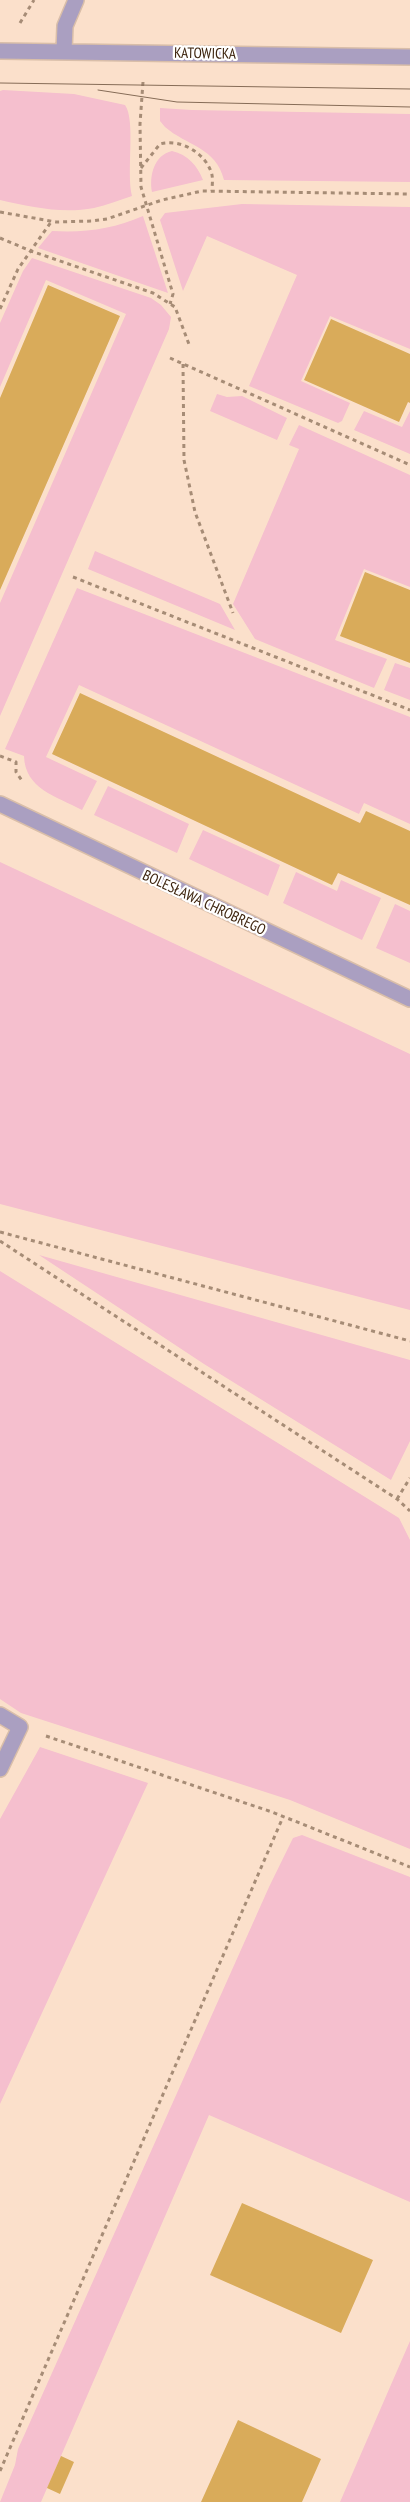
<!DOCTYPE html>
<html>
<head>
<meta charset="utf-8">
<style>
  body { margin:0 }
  canvas { display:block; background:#fbe0cb }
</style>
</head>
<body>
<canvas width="410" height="2502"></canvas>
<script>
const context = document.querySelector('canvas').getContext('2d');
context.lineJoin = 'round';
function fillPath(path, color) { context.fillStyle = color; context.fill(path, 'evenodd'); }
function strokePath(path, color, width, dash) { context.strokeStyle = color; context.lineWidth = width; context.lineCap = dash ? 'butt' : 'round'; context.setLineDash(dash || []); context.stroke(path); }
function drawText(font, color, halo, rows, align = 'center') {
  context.font = font + ' "PT Sans Narrow",sans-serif'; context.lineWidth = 4.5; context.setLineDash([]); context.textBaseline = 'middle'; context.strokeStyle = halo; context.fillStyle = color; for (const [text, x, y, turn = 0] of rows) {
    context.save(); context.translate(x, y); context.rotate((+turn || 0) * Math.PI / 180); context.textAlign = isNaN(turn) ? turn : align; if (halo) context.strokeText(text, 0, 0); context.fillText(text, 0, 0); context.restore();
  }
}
const green = new Path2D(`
  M3 90 74 94 125 105C136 120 126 173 132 196 119 200 107 205 94 208 62 214 31 207 0 200V91Z
  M160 108 192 110 410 114V182L224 180C216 147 187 146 165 127L160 121Z
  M172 151C188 155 197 165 203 180L152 192C149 176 154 155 172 151Z
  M242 204 410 207V349L330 316 301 381 350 403 342 421 338 423 249 386 297 275 207 236 183 291 160 220 165 213Z
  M143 216 168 293 38 248 52 231C85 233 113 229 143 216Z
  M32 258 151 298 161 305 171 317 169 329 0 716V603L126 314 46 280 0 387V323L23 271Z
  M217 394 227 397 242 396 287 418 277 440 210 411Z
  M364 411 402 427 410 411V454L354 430Z
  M299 425 410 475V587L364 569 335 640 387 659 374 688 255 639 233 604 299 449 289 445Z
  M95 551 220 604 235 630 88 569Z
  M77 588 410 717V824L364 803 359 814 79 685 46 757 97 781 82 810C56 796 25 789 24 756L5 749Z
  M395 663 410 668V700L384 690Z
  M108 786 189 824 177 853 94 815Z
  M203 830 280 865 268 896 189 859Z
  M0 862 410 1054V1310L0 1204Z
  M296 872 337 891 341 880 381 898 362 940 283 903Z
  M395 904 410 911V963L376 948Z
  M39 1255 410 1360V1441L391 1480 204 1364Z
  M0 1271 399 1518 410 1540V1849L290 1800 21 1713 0 1699Z
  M40 1747 148 1783 0 2104V1819Z
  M302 1835 410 1877V2202L209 2115 41 2502H0L15 2465 18 2449 269 1887 293 1838Z
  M410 2341V2502H340Z`);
const building = new Path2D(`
  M48 285 120 316 0 590V398Z
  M331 319 410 354V403L408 402 399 422 304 380Z
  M365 572 410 590V663L340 636Z
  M80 693 360 823 366 811 410 831V905L338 873 332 885 52 754Z
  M242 2203 373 2260 341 2333 210 2275Z
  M238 2420 321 2459 302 2502H201Z
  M61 2456 74 2462 60 2494 47 2488Z`);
const path = new Path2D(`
  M20 23 34 0
  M143 82 140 124 141 187 173 294 170 304
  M141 168 160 144C181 138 207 154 212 175 213 180 212 186 212 191
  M0 212 56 222 92 221 107 219 162 200 202 191 410 194
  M0 238 31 251 153 293 175 307 190 347
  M0 309 18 269 51 222
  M170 358 410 465
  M183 364 184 460 195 512 233 613
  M73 577 410 710
  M0 756 16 762V772L23 782
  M0 1232 410 1341
  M0 1241 397 1499 410 1511
  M397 1499 410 1478
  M46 1736 272 1812 410 1867
  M0 2471 283 1817`);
const minor = new Path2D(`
  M0 51 410 57
  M64 51 65 26 76 0
  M0 804 410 999
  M0 1715 20 1727 0 1769`);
const tram = new Path2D(`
  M0 83 410 89
  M98 90 177 102 410 107`);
const streetNames = [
  ["KATOWICKA",205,54,1],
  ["BOLESŁAWA CHROBREGO",204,903,25]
];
fillPath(green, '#f5bfce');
fillPath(building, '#d9ab5a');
strokePath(minor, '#d9bea9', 18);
strokePath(path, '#a68c76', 3, [4, 4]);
strokePath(minor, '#aa9fc1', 15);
strokePath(tram, '#866c57', 1);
drawText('15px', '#3d240e', '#fff', streetNames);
</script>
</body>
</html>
